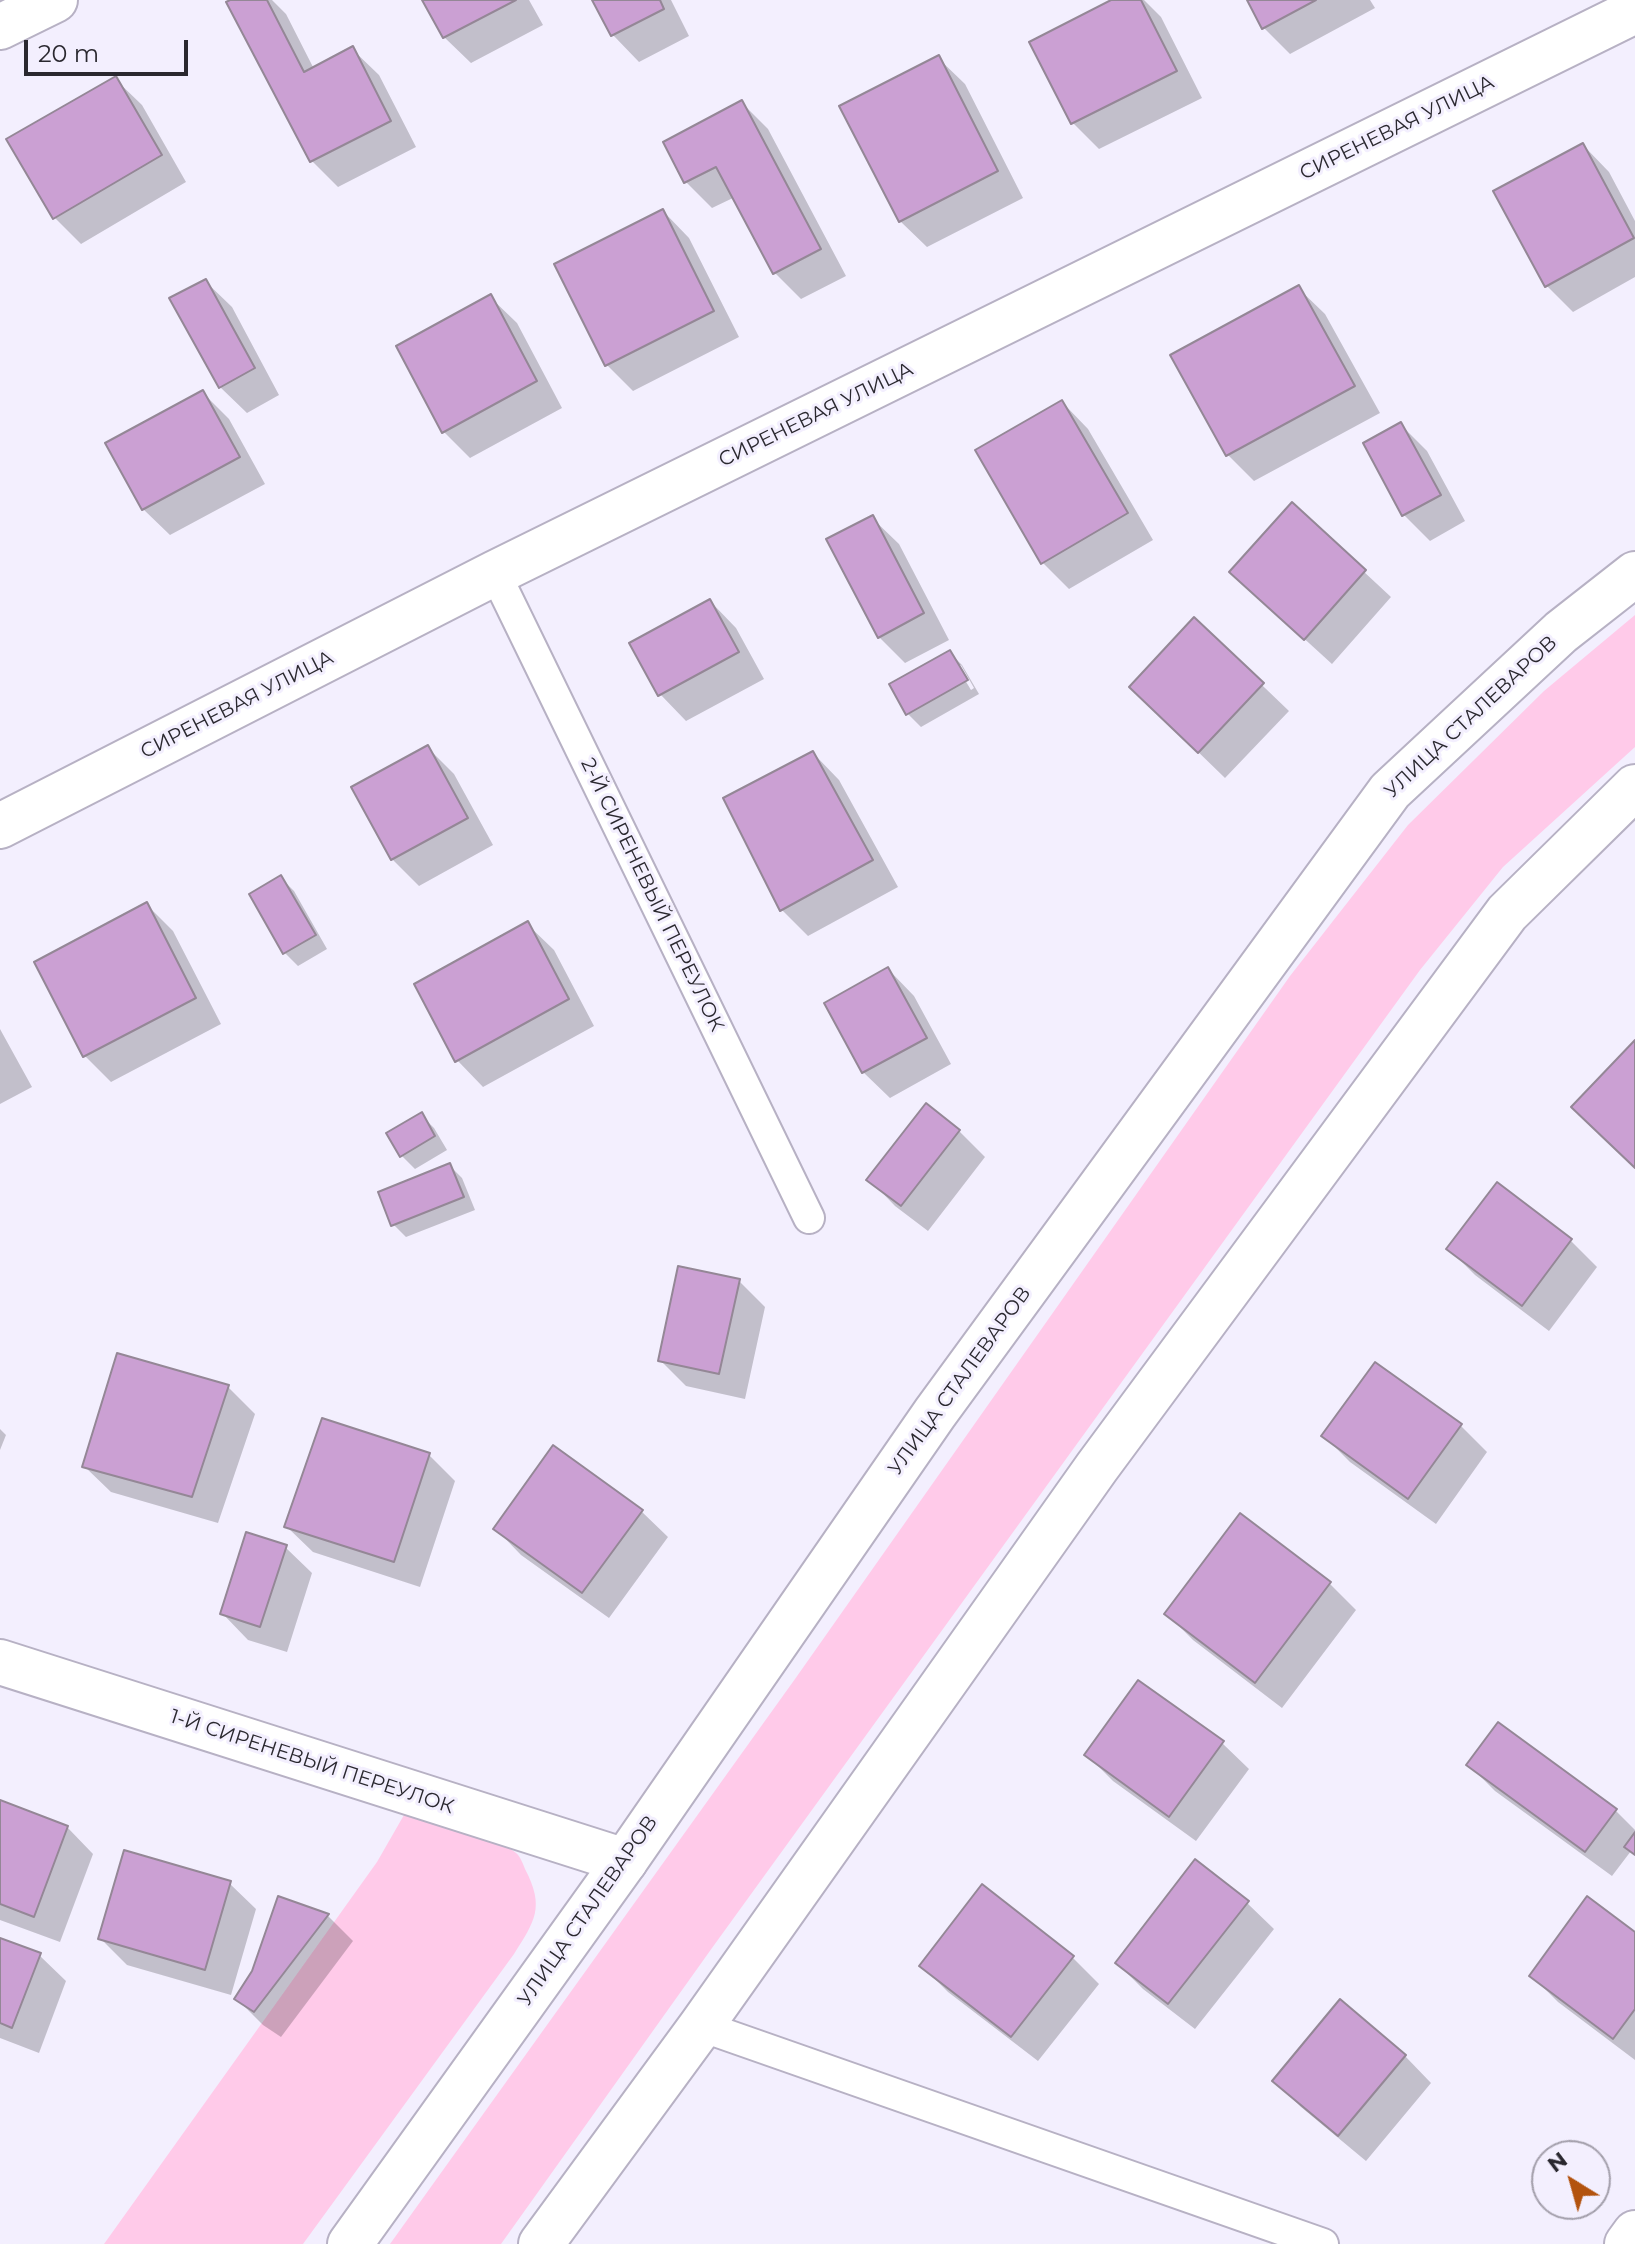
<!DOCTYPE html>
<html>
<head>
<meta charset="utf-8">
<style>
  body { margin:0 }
  #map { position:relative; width:1635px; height:2244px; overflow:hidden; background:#f3effe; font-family:Montserrat,sans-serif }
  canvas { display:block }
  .north { position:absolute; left:1531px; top:2140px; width:80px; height:80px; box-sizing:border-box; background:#f3effe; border:2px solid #a39fab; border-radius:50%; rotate:323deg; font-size:22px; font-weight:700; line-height:32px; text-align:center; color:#2a282f }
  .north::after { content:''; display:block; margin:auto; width:28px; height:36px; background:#b3530e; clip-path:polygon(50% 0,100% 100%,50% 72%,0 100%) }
  .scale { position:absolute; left:24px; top:40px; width:164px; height:36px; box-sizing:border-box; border:4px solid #2a282f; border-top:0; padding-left:10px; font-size:24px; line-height:28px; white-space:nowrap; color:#2a282f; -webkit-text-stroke:6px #f3effe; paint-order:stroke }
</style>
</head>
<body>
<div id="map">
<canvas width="1635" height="2244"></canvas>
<div class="north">N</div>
<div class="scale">20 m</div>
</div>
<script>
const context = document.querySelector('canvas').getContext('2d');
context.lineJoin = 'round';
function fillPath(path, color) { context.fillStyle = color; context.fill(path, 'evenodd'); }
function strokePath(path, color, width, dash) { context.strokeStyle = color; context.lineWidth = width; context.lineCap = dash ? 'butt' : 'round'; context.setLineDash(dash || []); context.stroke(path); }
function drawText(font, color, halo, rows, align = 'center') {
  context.font = font + ' Montserrat,sans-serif'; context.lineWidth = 6; context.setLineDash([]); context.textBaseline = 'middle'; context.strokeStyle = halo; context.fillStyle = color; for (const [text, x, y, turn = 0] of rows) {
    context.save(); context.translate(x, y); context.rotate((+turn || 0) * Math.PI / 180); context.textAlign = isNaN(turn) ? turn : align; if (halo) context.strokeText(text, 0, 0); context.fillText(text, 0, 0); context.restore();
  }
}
const green = new Path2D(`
  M1635 615V747L1503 867 1420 970 712 1948 501 2244H390L795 1679 1290 976 1408 825 1544 691Z
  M404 1815C428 1822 500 1838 516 1853 520 1856 523 1864 525 1869 545 1907 535 1921 514 1954L303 2244H104L377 1862Z`);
const shadow = new Path2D(`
  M234 0H272L286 14 314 69 352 49 379 75 416 147 338 187 312 161Z
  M425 0H529L543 25 471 63 444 37Z
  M595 0H671L689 36 639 62 613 35Z
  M1116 0H1144L1161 17 1202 98 1099 149 1073 123Z
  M1249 0H1370L1375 8 1290 54 1264 28Z
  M938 58 965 84 1023 198 927 247 900 221Z
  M115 79 142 105 186 182 81 244 54 217Z
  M742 103 768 129 846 276 801 299 775 273 735 197 712 208 686 182Z
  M1583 145 1609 172 1635 221V277L1573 312 1546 285Z
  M663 211 689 238 739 337 633 391 606 364Z
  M205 281 232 307 279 395 247 413 220 387Z
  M1298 288 1325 314 1380 413 1254 481 1227 454Z
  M490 297 517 323 562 408 470 458 444 432Z
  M202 392 229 419 265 484 170 535 143 509Z
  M1062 402 1088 429 1153 540 1069 589 1043 563Z
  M1401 425 1427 451 1465 521 1430 541 1403 514Z
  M1292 505 1391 597 1332 664 1231 572Z
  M872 518 899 544 949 640 905 663 879 637Z
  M710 601 736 628 764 679 686 721 660 694Z
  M1194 620 1289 711 1225 778 1158 713Z
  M949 652 962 665 979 694 921 727 908 714ZM956 665H961L974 688 971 690Z
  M428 748 454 774 493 845 419 886 392 859Z
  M813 753 839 780 898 887 808 936 782 910Z
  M281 878 294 891 327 949 298 966 285 953Z
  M146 904 173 931 221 1024 111 1082 85 1056Z
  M527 924 554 950 594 1026 483 1087 457 1060Z
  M888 969 914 996 951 1064 890 1098 863 1072Z
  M0 1029 32 1087 0 1104Z
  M421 1115 434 1128 447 1150 415 1169 402 1156Z
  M959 1131 985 1157 928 1231 895 1206 869 1179Z
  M449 1165 462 1178 475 1210 406 1237 393 1224Z
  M1571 1241 1597 1267 1549 1331 1475 1275 1449 1249Z
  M739 1281 765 1307 745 1399 686 1386 660 1360Z
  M118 1356 228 1387 255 1414 218 1523 111 1492 84 1466Z
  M1461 1426 1487 1452 1436 1524 1350 1462 1324 1436Z
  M0 1429 6 1435 0 1450Z
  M429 1455 455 1481 420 1587 313 1552 286 1526Z
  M641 1511 668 1537 609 1618 521 1555 495 1528Z
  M1240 1516 1330 1584 1356 1610 1282 1708 1193 1640 1167 1614Z
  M285 1547 312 1573 287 1652 248 1640 222 1613Z
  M1498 1725 1616 1811 1635 1830V1855L1631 1851 1612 1876 1495 1791 1469 1765Z
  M1222 1743 1249 1769 1196 1841 1113 1781 1087 1755Z
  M0 1803 67 1827 93 1854 60 1942 0 1920Z
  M229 1883 256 1909 231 1995 127 1965 101 1939Z
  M1247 1903 1274 1929 1195 2029 1143 1989 1117 1963Z
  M327 1915 353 1941 281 2037 263 2025 236 1998Z
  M1635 1935V2060L1558 2002 1532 1976Z
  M0 1940 39 1955 66 1981 39 2053 0 2038Z
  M1073 1958 1099 1984 1038 2061 948 1992 922 1966Z
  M1340 2002 1405 2056 1431 2083 1366 2161 1301 2107 1275 2081Z`);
const building = new Path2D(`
  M230 0H267L304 72 353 46 391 121 310 162 226 2Z
  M422 0H516L443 38Z
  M592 0H660L664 9 611 36Z
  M1111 0H1141L1177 71 1071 124 1029 42Z
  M1247 0H1316L1262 29Z
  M939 55 998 171 899 222 839 106Z
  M116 76 162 155 53 219 6 139Z
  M742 100 821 249 773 274 716 167 684 183 663 142Z
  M1583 143 1634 238 1545 287 1493 191Z
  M663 209 714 311 605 366 554 264Z
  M206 279 255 368 219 388 169 298Z
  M1299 285 1355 386 1226 456 1170 355Z
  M491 294 537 381 442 433 396 346Z
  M203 390 240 457 142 510 105 443Z
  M1062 400 1128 513 1041 564 975 450Z
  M1401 422 1441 495 1402 516 1363 443Z
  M1292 502 1366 570 1304 640 1229 572Z
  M873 515 924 613 878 638 826 539Z
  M710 599 739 652 658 696 629 643Z
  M1194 617 1264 683 1198 753 1129 687Z
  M950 650 968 680 906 715 889 684Z
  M428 745 468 818 391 860 351 787Z
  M813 751 873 860 780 911 723 798Z
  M281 875 316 935 283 954 249 894Z
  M147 902 196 998 83 1057 34 962Z
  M528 921 569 999 455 1062 414 984Z
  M888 967 927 1038 862 1073 824 1003Z
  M1635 1040V1168L1571 1107Z
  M926 1103 960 1130 901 1206 866 1180Z
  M422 1112 435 1136 400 1157 386 1133Z
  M450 1163 464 1197 391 1226 378 1192Z
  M1497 1182 1572 1239 1522 1306 1446 1249Z
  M678 1266 740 1279 719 1374 658 1361Z
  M117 1353 229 1385 192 1497 82 1467Z
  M1375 1362 1462 1424 1408 1499 1321 1436Z
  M322 1418 430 1453 394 1562 284 1527Z
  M553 1445 643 1510 582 1593 493 1529Z
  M1240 1513 1331 1582 1255 1683 1164 1614Z
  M246 1532 287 1545 260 1627 220 1614Z
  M1138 1680 1224 1741 1169 1817 1084 1755Z
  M1498 1722 1617 1809 1585 1852 1466 1765Z
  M0 1800 68 1826 34 1917 0 1904Z
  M1635 1832V1855L1624 1847Z
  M124 1850 231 1881 205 1970 98 1939Z
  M1195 1859 1249 1901 1168 2004 1115 1963Z
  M982 1884 1074 1956 1011 2037 919 1966Z
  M278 1896 329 1914 254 2012 234 1999 252 1971Z
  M1587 1896 1635 1932V2009L1613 2039 1529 1976Z
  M0 1938 41 1953 12 2028 0 2023Z
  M1340 1999 1406 2055 1338 2136 1272 2081Z`);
const lane = new Path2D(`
  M495 573 809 1218
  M701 2026 1323 2244`);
const street = new Path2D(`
  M0 27 55 0
  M0 826 495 573 1635 11
  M0 1662 625 1861
  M1627 2244 1635 2233`);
const secondary = new Path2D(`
  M350 2244 625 1861 935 1413 1390 791 1561 632 1635 574
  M541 2244 701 2026 1097 1467 1507 913 1635 787`);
const streetNames = [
  ["СИРЕНЕВАЯ УЛИЦА",1397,128,-26],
  ["СИРЕНЕВАЯ УЛИЦА",816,415,-26],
  ["СИРЕНЕВАЯ УЛИЦА",237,705,-27],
  ["УЛИЦА СТАЛЕВАРОВ",1471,717,-43],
  ["2-Й СИРЕНЕВЫЙ ПЕРЕУЛОК",652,895,64],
  ["УЛИЦА СТАЛЕВАРОВ",960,1381,-54],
  ["1-Й СИРЕНЕВЫЙ ПЕРЕУЛОК",312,1762,18],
  ["УЛИЦА СТАЛЕВАРОВ",588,1911,-55]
];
fillPath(green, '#ffcae9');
fillPath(shadow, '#0003');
fillPath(building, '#cba0d3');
strokePath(building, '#948796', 2);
strokePath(lane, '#b7b1c4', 34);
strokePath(street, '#b7b1c4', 48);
strokePath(secondary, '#b7b1c4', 48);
strokePath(lane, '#fff', 30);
strokePath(street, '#fff', 44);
strokePath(secondary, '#fff', 44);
drawText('20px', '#2a282f', '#f3effe', streetNames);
</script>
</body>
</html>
